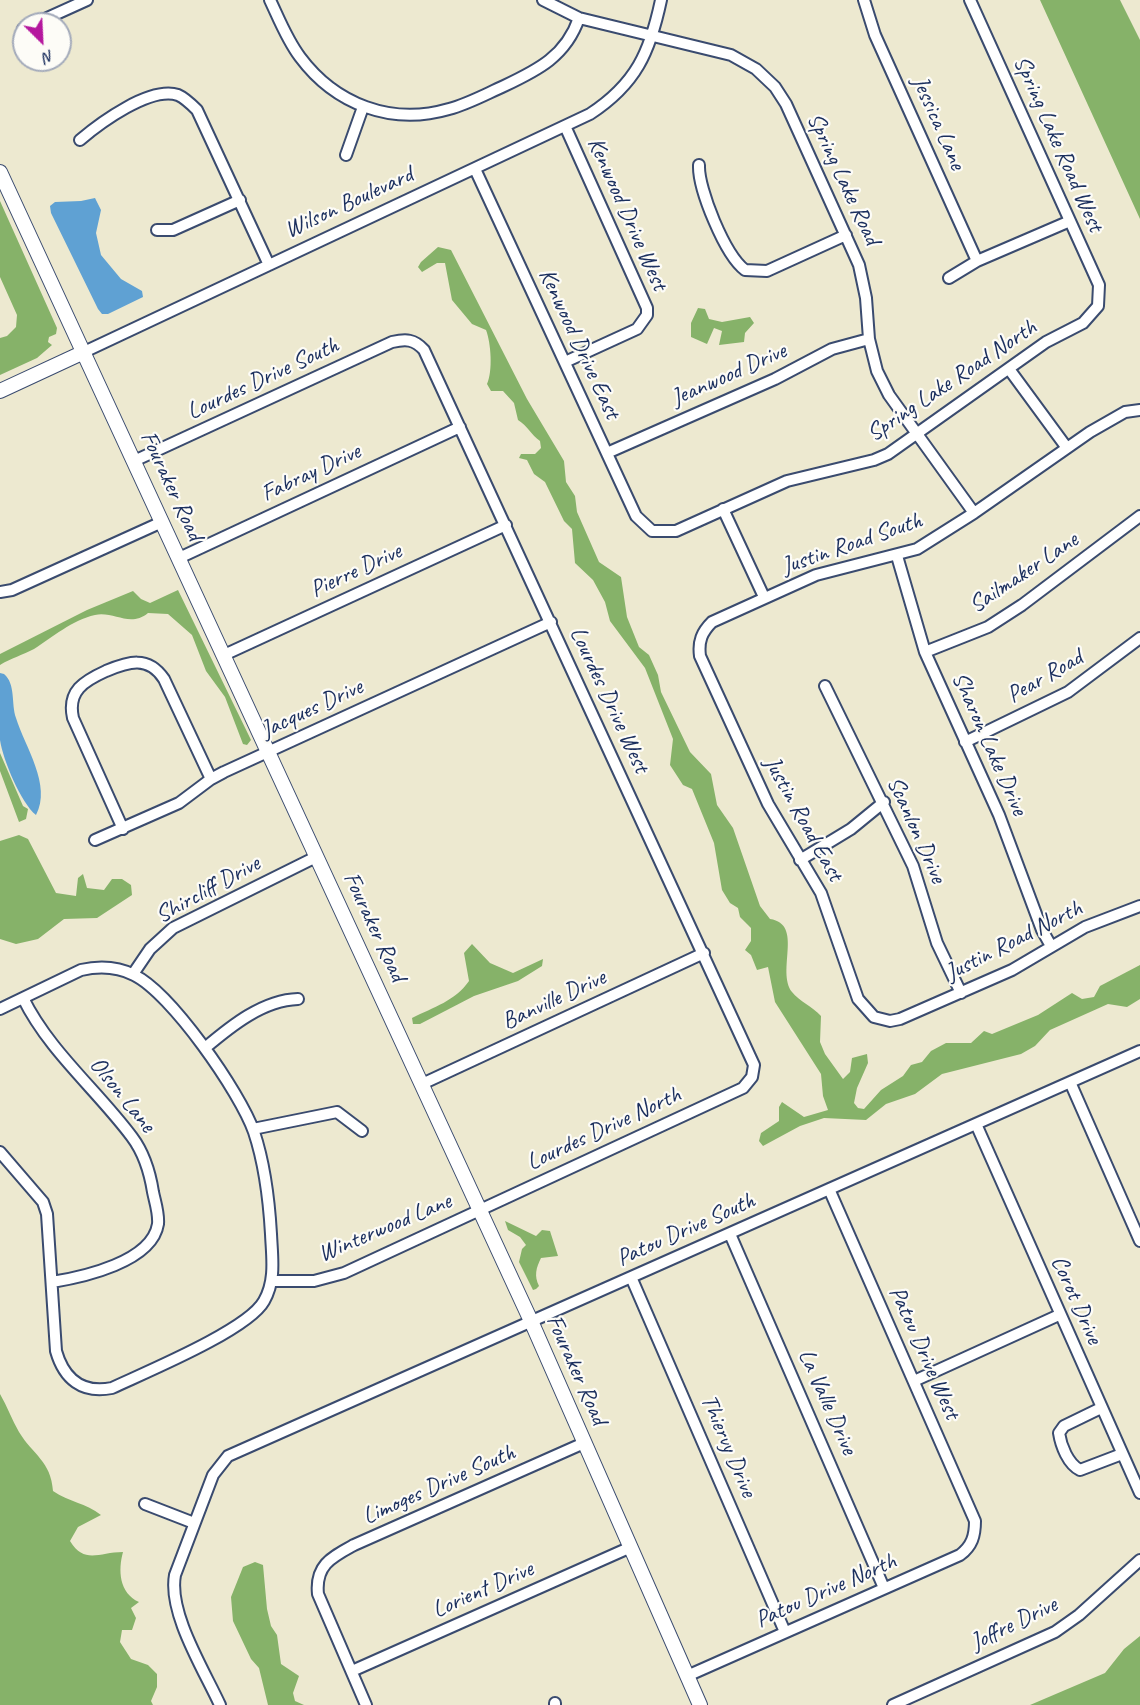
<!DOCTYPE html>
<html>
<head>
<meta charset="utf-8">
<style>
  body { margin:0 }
  #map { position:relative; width:1140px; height:1705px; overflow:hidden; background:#ede9d0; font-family:Caveat,sans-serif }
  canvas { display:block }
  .north { position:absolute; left:12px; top:12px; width:60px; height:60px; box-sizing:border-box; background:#fdfcf7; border:2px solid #a3aaba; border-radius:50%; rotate:156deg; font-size:16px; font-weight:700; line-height:24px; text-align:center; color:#1b2f5e }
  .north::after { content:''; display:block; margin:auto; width:21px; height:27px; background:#b5179e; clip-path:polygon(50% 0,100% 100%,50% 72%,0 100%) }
</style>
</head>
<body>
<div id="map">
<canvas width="1140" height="1705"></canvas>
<div class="north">N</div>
</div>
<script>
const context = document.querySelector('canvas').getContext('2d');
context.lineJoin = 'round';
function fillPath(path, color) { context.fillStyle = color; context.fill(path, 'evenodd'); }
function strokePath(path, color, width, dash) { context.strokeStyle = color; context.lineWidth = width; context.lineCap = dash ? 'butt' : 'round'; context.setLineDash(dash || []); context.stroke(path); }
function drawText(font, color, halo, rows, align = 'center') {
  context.font = font + ' Caveat,sans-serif'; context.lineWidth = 4.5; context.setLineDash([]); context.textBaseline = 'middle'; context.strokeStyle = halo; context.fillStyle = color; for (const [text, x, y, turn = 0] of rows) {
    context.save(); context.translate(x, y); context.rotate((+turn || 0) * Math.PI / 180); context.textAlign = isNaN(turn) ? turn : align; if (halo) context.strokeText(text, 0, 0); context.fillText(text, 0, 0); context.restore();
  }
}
const forest = new Path2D(`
  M1040 0H1120L1140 40V219Z
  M0 201 57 328 56 334 49 337 48 342 52 345 37 358 0 375V338L7 336 16 327 17 315 0 277Z
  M438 247 451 250 527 399 564 461 566 482 575 496 577 512 599 562 621 577 627 617 639 647 649 655 658 675 661 692 690 752 711 774 717 805 733 828 760 906 770 919C804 924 776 971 792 992 799 1001 813 1007 821 1016L820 1042 825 1054 843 1079 850 1072 852 1058 867 1054 868 1063 857 1088 854 1103 858 1108 864 1109 881 1090 903 1076 911 1065 922 1062 931 1051 946 1043H971L984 1031 992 1034 1038 1015 1072 993 1082 999 1094 997 1100 986 1140 965V999L1127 1007 1108 1004 1050 1030 1035 1046 1021 1054 942 1074 915 1094 886 1104 866 1120 824 1118 800 1126 763 1146 759 1141 761 1133 779 1121V1107L782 1102 804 1117 828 1110 823 1096 821 1074 775 1002 768 967 757 970 751 955 745 950 751 941V928L740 917 738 908 730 903 722 890 714 843 692 789 683 785 670 765 673 739 645 668 610 621 605 602 593 580 575 563 572 529 564 521 545 482 534 474 527 460 519 458 521 454H535L541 448 540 441C531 435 528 426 518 420L514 403 503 391H491L487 384C493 371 491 343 486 330L472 324 452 300 445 263H437L422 272 418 267 421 262Z
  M698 308 705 309 709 319 722 322 750 317 754 323 745 333 744 342 719 345 722 331 714 328 707 344 691 337V323Z
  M178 590 251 740 247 745 243 744 225 697 206 671 192 635 168 614 148 613C130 628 114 611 95 615 72 620 53 637 34 649 23 655 11 658 0 665V654L87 610 133 591 141 599 150 603Z
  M0 753 23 806 28 809 26 819 19 822 0 771Z
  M19 835 28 839 56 893 76 896 78 878 83 874 87 888 104 890 112 879H122L131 885 132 895 97 918 64 919 38 939 16 944 0 939V841Z
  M472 944 490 963 513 973 543 959 542 966 518 981 474 996 420 1024H413L412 1018C434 1007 455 1001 469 981L464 953Z
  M505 1221 536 1236 542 1230 550 1231 558 1256 541 1258C536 1268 534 1276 539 1286L536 1289 533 1290 519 1262 522 1249 526 1245 520 1237 508 1230Z
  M0 1394C7 1406 12 1420 19 1432 33 1455 51 1461 53 1491 69 1502 86 1503 101 1515L78 1527 70 1541C85 1565 99 1552 123 1552 118 1570 119 1593 139 1602L131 1608 136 1618 132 1630H122L120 1642 131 1659 148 1665 157 1674V1687L151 1701 153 1705H0Z
  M255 1562 263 1565 267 1609 271 1626 277 1635 281 1664 299 1676 293 1693 295 1701 304 1705H268L259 1668 251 1659 233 1621 231 1597 243 1567Z
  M1140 1636V1705H1030L1105 1673 1124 1649Z`);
const water = new Path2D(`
  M95 198 101 210 96 233 101 255 121 279 142 291 143 297 108 314H102L98 309 51 213 50 206 55 202 81 201Z
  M0 673 4 674C16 684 11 704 16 718 25 747 52 785 36 815 21 803 3 760 0 740 0 719 0 695 0 673Z`);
const minor = new Path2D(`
  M270 0C279 19 287 40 300 57 335 104 391 126 449 109 468 104 486 94 504 86 538 70 566 56 579 18
  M543 0 579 18 731 55 756 69 775 87 786 104 859 265 866 298 869 339 877 371 889 395 974 513
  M864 0 875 35 977 261
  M34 24 87 0
  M23 29H24
  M565 126 647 308V315L637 329 565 362
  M80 140C100 123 150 86 178 95 185 98 191 104 197 110L269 265
  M346 155 363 107
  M699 165C698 189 725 255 745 270L767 271 846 235
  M475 169 636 516 652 531H676L787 481 874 460 888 454 1046 342 1083 323 1098 306 1099 285 970 0
  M157 230H173L240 200
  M949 278 977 261 1070 221
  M84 352 590 114C636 84 650 52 661 0
  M1009 369 1067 448
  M1140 410 1125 412 1090 432 974 513 917 549 816 575 712 622C702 632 698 641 700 656L768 804 821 893 858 999 874 1017 890 1021 900 1019 1012 970 1085 927 1140 906
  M607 453 775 379 832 349 869 339
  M134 461 392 342C406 339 414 339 424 350L754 1065 752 1077 743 1088 344 1273 314 1281H272
  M723 509 764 597
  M897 556 925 652 999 815 1042 930 1051 946
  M179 558 460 427
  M0 592 12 590 162 522
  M925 652 988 627 1022 605 1140 516
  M224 655 506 525
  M825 686 913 866 937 943 961 993
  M965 742 1068 692 1140 638
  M123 829 73 718C67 691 84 681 106 671 128 662 148 655 164 679L211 779
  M95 840 179 803 211 779 224 772 551 622
  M800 860 851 829 884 802
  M133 974 150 949 173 928 316 857
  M23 998C49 1051 97 1090 132 1137 144 1153 150 1173 153 1192 155 1202 159 1213 158 1224 152 1262 83 1277 52 1282
  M0 1009 81 970C99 966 116 966 134 975 171 993 240 1092 254 1132 265 1165 269 1199 271 1234 272 1257 276 1280 264 1301 248 1330 146 1372 112 1388 82 1394 64 1379 56 1351L47 1214 43 1202 0 1152
  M205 1048C231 1026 263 1000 298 999
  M1070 1082 1140 1241
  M422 1084 704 953
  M976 1124 1140 1493
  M253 1129 337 1112 362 1131
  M730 1234 884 1588
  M631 1277 785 1632
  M914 1381 1059 1315
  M1101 1408 1064 1426 1059 1433C1061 1446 1068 1464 1080 1470L1122 1454
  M145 1504 194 1523
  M352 1671 631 1547
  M687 1676 960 1555C972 1546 975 1536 975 1521L829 1189
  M220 1705C204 1670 168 1613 175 1575L213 1475 228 1456 1140 1051
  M366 1705 318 1594C315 1565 332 1557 354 1545L584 1443
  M555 1705V1703
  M893 1705 1055 1632 1079 1615 1140 1560`);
const major = new Path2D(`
  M0 172 531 1321 700 1705
  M0 391 84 352`);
const streetNames = [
  ["Jessica Lane",938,123,66],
  ["Spring Lake Road West",1058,144,66],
  ["Spring Lake Road",843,179,65],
  ["Wilson Boulevard",349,203,-25],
  ["Kenwood Drive West",627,214,66],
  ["Kenwood Drive East",579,344,65],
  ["Jeanwood Drive",729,375,-24],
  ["Lourdes Drive South",263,379,-25],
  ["Spring Lake Road North",952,381,-34],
  ["Fabray Drive",311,473,-25],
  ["Fouraker Road",171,486,65],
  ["Justin Road South",852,544,-19],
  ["Pierre Drive",356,571,-25],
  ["Sailmaker Lane",1024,573,-34],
  ["Pear Road",1045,677,-30],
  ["Lourdes Drive West",609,700,65],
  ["Jacques Drive",312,709,-25],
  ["Sharon Lake Drive",989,744,66],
  ["Justin Road East",803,819,61],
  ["Scanlon Drive",916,830,66],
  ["Shircliff Drive",208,890,-29],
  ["Fouraker Road",374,927,65],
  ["Justin Road North",1014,941,-27],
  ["Banville Drive",554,1000,-25],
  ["Olson Lane",122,1095,51],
  ["Lourdes Drive North",604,1129,-25],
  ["Winterwood Lane",385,1228,-23],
  ["Patou Drive South",686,1230,-24],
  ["Corot Drive",1076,1300,66],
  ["Patou Drive West",924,1353,66],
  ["Fouraker Road",576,1370,66],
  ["La Valle Drive",827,1402,66],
  ["Thiervy Drive",728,1446,67],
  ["Limoges Drive South",439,1485,-24],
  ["Lorient Drive",483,1590,-24],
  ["Patou Drive North",826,1591,-24],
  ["Joffre Drive",1014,1624,-26]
];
fillPath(forest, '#86b269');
fillPath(water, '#5fa1d3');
strokePath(minor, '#3a4b6f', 14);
strokePath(major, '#3a4b6f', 16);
strokePath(minor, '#fff', 10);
strokePath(major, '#fff', 14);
drawText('24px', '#1b2f5e', '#fdfcf7', streetNames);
</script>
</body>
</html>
